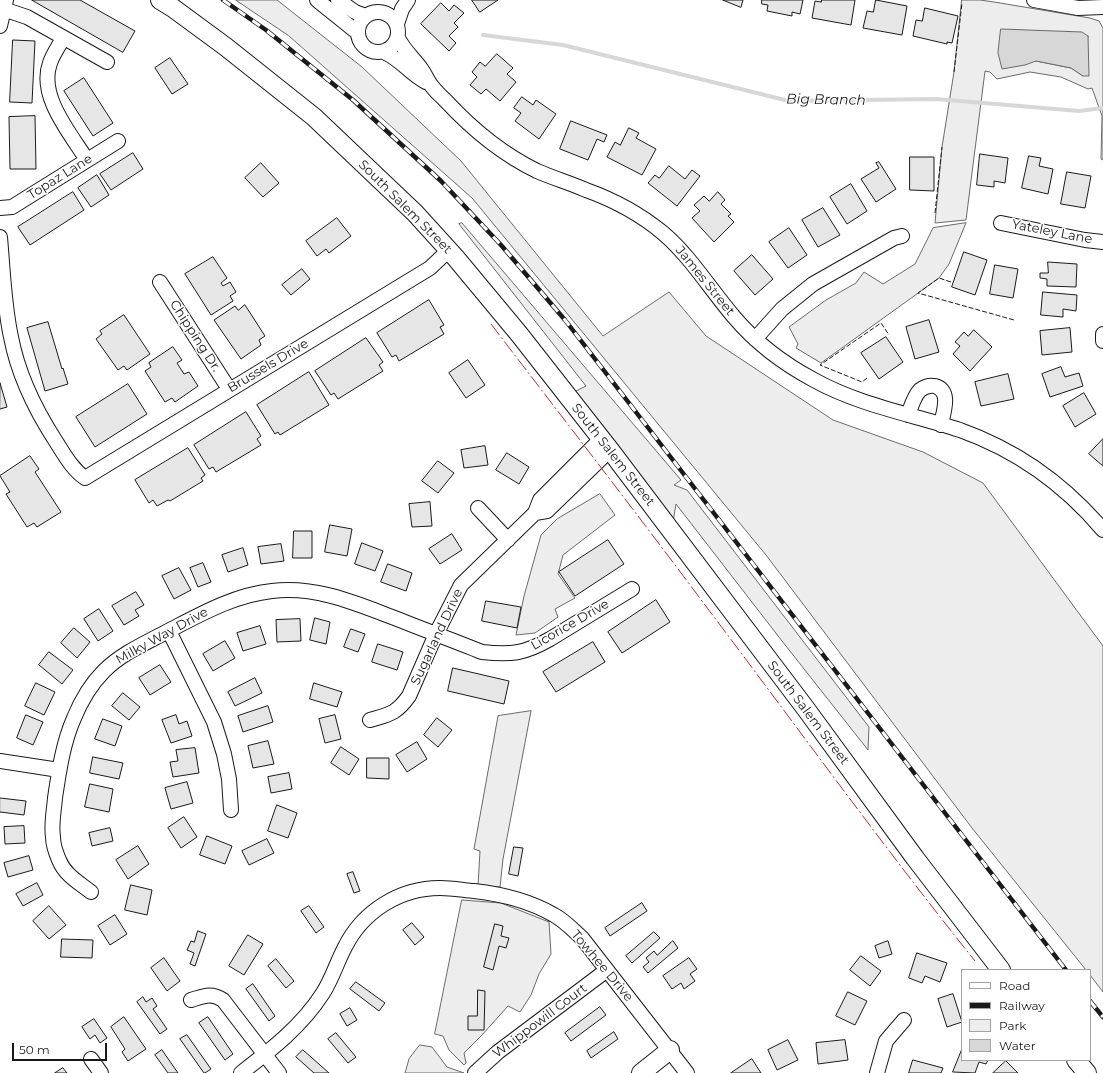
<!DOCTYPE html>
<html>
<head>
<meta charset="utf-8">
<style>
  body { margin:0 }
  #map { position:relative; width:1103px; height:1073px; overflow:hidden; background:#fff; font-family:Montserrat,sans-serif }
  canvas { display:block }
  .legend { position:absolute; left:961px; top:969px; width:130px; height:92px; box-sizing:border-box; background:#fff; border:1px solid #a3a3a3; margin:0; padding:5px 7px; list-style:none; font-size:12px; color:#1a1a1a }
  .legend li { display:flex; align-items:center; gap:8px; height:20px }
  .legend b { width:20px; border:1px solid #a3a3a3 }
  .scale { position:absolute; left:12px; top:1043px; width:95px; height:18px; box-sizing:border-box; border:2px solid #1a1a1a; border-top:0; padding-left:5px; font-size:12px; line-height:14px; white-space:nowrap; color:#1a1a1a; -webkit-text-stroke:3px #fff; paint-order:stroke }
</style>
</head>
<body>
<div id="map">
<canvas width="1103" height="1073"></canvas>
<ul class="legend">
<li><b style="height:5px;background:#fff"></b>Road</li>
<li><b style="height:5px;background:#1a1a1a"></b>Railway</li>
<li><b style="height:11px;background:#ededed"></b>Park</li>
<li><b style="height:11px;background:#d7d7d7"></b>Water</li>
</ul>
<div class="scale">50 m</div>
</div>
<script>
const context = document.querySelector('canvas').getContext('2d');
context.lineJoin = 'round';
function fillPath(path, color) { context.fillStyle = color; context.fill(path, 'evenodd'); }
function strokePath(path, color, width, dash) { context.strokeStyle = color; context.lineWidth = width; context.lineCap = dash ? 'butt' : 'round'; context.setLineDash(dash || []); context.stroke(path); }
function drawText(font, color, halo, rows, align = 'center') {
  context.font = font + ' Montserrat,sans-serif'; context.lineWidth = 3; context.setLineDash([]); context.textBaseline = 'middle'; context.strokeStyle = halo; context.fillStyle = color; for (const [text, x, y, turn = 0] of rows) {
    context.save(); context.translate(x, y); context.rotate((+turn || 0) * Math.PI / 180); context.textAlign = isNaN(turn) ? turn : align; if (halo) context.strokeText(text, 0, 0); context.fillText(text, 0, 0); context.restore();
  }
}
const green = new Path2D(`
  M236 0H277L362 67 461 161 603 336 669 292 706 336 833 420 923 452 983 483 1103 646V992L1090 975V970H1086L972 828 766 555 472 198 289 36Z
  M962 0H980L994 2 1090 18 1099 21 1103 28V160L1101 159 1102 116 1092 88 1088 89 1061 77 1030 72 997 79 990 72 985 71 966 220 935 223 942 147 954 72ZM1088 36 1083 76 1071 68 1036 61Z
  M462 223 681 480 674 485 687 490 869 727 868 750 782 641 676 504 673 522 574 392 586 386 459 224Z
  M966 223 949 264 939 278 821 363 796 348 798 344 789 327 826 300 856 283 864 272 883 284 915 264 933 228Z
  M600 494 615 515 563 555 558 574 575 598 555 609 558 617 535 633 516 635 524 596 541 535 557 519Z
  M531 711 503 859 500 887 478 886 480 851 474 849 498 716Z
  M462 900 501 903 549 922 551 954 539 974 531 995 520 1012 508 1006 482 1035 464 1053 466 1063 464 1065 449 1050 443 1036 435 1034Z
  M420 1045 432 1047 447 1067 464 1073H405L409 1059Z`);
const water = new Path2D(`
  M1001 29 1082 32 1088 36 1089 76H1083L1071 68 1036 61 1025 65 1002 69 998 53Z`);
const stream = new Path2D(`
  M483 35 563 45 789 101 936 99 1079 111 1103 108`);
const building = new Path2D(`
  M32 0H80L135 31 123 52Z
  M472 0H498L480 12Z
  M723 0H743L741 7Z
  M762 0H803L800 14 792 12V16L767 11 768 5 762 4Z
  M822 0H855L851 25 812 18 815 1 821 2Z
  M876 0 907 6 902 35 863 28 867 11 873 12Z
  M441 3 449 11 454 5 464 13 454 23 458 27 449 36 456 43 449 51 421 24Z
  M925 8 958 16 952 43 947 42V44L913 36 916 20 922 21Z
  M13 40 35 41 32 103 10 102Z
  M497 54 513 68 507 74 516 82 500 101 486 89 481 94 470 85 477 77 472 72 480 62 485 66Z
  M170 58 188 84 172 94 155 68Z
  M84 78 113 123 93 136 64 91Z
  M522 97 533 105 536 100 556 114 539 139 515 121 521 113 514 108Z
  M35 116 36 169H10L9 117Z
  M571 121 607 135 604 142 597 139 588 160 560 149Z
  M629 128 639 133 636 138 656 149 642 175 607 157 615 142 620 145Z
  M133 153 143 169 111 190 100 174Z
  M980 154 1008 158 1005 183 994 181V187L977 185Z
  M1029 156 1041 158 1039 166 1053 169 1048 194 1022 188Z
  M910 157H934V191L910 190Z
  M879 162 896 189 876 202 861 179 879 168 876 163Z
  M261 163 279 183 263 197 245 178Z
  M669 166 685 179 692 170 700 176 677 206 648 183 655 175 659 178Z
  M1067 172 1091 176 1085 208 1061 204Z
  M97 175 109 195 91 207 78 188Z
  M851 184 867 211 847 224 830 197Z
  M73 192 84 210 30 245 18 227Z
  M718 192 725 200 721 204 731 214 728 216 734 222 714 242 692 218 700 211 694 205 704 196 709 201Z
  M823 208 840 235 818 247 802 220Z
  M337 218 351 236 329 253 326 249 317 256 306 241Z
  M789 228 807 255 788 268 769 242Z
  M964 252 987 260 975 295 952 287Z
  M752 255 773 279 755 295 734 271Z
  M213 257 227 278 221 283 223 286 230 282 236 292 230 296 233 301 211 315 185 274Z
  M1048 262 1077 264 1076 287 1047 286V279L1040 278V273H1048Z
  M995 265 1018 269 1013 298 990 294Z
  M302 269 310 279 291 295 282 285Z
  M1043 292 1077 295 1076 311 1063 309V317L1041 315Z
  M429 300 444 325 440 327 444 334 399 361 396 355 392 357 377 333Z
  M245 305 265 336 259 340 261 345 241 359 214 320 235 306 238 310Z
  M124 315 150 354 127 370 124 366 118 370 96 339 102 334 100 331Z
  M929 320 939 352 915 359 906 327Z
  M48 322 62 369 63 368 68 384 45 391 27 328Z
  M1070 328 1072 352 1042 355 1040 331Z
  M974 330 992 347 970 371 953 354 960 346 955 342 964 332 968 336Z
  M886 337 903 362 879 379 861 353Z
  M366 338 383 362 379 365 383 371 338 399 334 393 331 395 315 371Z
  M173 347 182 360 177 363 184 374 189 372 198 386 175 402 172 398 165 402 145 371 151 367 149 363Z
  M468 360 485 385 466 398 449 373Z
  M1061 367 1065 377 1079 373 1083 386 1050 397 1042 374Z
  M309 372 329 405 280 435 278 432 275 434 257 405Z
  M1008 374 1014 399 981 406 975 382Z
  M0 383 7 407 0 409Z
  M128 384 147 414 95 447 76 417Z
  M1084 393 1096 414 1075 427 1063 406Z
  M246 412 261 436 257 439 261 445 216 472 213 467 209 469 194 445Z
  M1103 439V466L1089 454Z
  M485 446 488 465 464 468 461 450Z
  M188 448 205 475 201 478 203 481 170 501 168 500 157 506 153 500 149 503 135 480Z
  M507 453 529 467 519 484 496 470Z
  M30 456 39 469 35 472 61 512 37 527 34 523 27 527 6 494 10 492 0 476Z
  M438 461 454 473 438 493 422 481Z
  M430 502 432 526 412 527 409 504Z
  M330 525 352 529 347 556 325 552Z
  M294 531H312V558H293Z
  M452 534 462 550 440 564 429 549Z
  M608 540 624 564 575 596 559 572Z
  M362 543 383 551 375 571 355 564Z
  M281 544 284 561 261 564 258 547Z
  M243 548 248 565 228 572 222 555Z
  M203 563 211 582 198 587 190 568Z
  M388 564 412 573 406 591 381 582Z
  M179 568 191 590 174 599 162 576Z
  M136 592 144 605 135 610 139 616 124 625 112 606Z
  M656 600 670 622 622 653 608 632Z
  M486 601 521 607 517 628 482 621Z
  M99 609 113 631 98 641 84 619Z
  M315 618 330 622 326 644 310 640Z
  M300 619 301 641 277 642 276 620Z
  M260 626 266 644 243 651 237 633Z
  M74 628 90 642 77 658 61 643Z
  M351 629 365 634 358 652 344 647Z
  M225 641 235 658 213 671 203 654Z
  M593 642 605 662 556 692 543 672Z
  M378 644 403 652 397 670 372 662Z
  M49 652 73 670 62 684 39 665Z
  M160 665 171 682 150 695 139 678Z
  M453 668 509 681 504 704 448 691Z
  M255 678 262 693 235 706 228 692Z
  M36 683 55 692 44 715 25 706Z
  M314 683 342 692 337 707 310 699Z
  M123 693 140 707 129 720 112 706Z
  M268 706 273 722 243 732 238 716Z
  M26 715 43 722 33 745 17 738Z
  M176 715 179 724 187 721 192 736 171 743 162 720Z
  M335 715 341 739 325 743 319 719Z
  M437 718 452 730 438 747 424 735Z
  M103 719 122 726 115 746 95 739Z
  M268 741 274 764 253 768 248 746Z
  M417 742 427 759 407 772 396 755Z
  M341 747 359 759 349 775 331 763Z
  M195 748 199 773 173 777 170 762 178 761 176 750Z
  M93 757 123 763 119 779 90 773Z
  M367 758H389V779L367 778Z
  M289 773 292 789 271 793 268 777Z
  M187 782 193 803 171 809 165 788Z
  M90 784 113 789 109 812 85 807Z
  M0 798 26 801 24 815 0 812Z
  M277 805 297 813 288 838 268 831Z
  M184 817 197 837 181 848 168 828Z
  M24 826 25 843 5 844 4 827Z
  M110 828 113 841 92 846 89 833Z
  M207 836 232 846 225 864 200 855Z
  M267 839 274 853 249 865 242 851Z
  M138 846 149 864 128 879 116 860Z
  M514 847 523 848 518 876 509 874Z
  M29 856 33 870 8 877 4 863Z
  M353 872 360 891 354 893 347 874Z
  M37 883 43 895 23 906 16 894Z
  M131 885 152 890 147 915 125 910Z
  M642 903 647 911 610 936 605 928Z
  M49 906 66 925 49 939 33 921Z
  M309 906 324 927 316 933 301 911Z
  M115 915 127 934 110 945 98 926Z
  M412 923 424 937 415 945 403 930Z
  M495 924 503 926 501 936 509 938 506 948 499 946 493 970 484 967Z
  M198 931 206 934 195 966 190 964 194 953 187 950 191 941 194 942Z
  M654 932 660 938 632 963 626 956Z
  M248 935 263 944 244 975 229 966Z
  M62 939 93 940 92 958 61 957Z
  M673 941 678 948 648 973 643 967 649 962 646 958 654 951 657 955Z
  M888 941 892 954 879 958 875 946Z
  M917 953 947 963 940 982 925 976 922 983 909 978Z
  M861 956 881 971 870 986 850 970Z
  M164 958 180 981 167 991 151 968Z
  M689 958 697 969 690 974 695 981 684 989 681 983 672 989 663 976Z
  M276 959 294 981 286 988 268 966Z
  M356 982 385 1003 379 1011 350 989Z
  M253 984 275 1016 269 1021 246 989Z
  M478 990 485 991 484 1030H468V1016H477Z
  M848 992 867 1001 855 1025 836 1016Z
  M953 994 962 1022 947 1027 938 999Z
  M143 997 146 1002 152 998 157 1006 153 1009 167 1029 160 1034 137 1002Z
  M600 1007 606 1015 571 1041 565 1033Z
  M350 1008 357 1020 347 1026 340 1014Z
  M124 1017 146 1049 128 1061 122 1052 125 1049 111 1027Z
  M208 1017 233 1054 225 1060 199 1023Z
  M94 1019 107 1038 100 1043 95 1035 90 1039 82 1027Z
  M614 1032 618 1039 591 1058 587 1051Z
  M336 1033 356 1057 348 1063 328 1039Z
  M187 1035 211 1069 205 1073H204L180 1039Z
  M788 1040 798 1060 777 1070 768 1050Z
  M845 1040 848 1060 818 1064 816 1043Z
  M962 1049V1060H988L986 1064 979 1062 975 1073 953 1072Z
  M162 1050 178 1073H168L155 1055Z
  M303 1050 329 1073H314L296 1057Z
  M752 1059 761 1073H731Z
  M913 1060 943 1068 941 1073H909Z
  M1006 1061 1018 1073H993Z
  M63 1068 67 1073H55Z`);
const minor = new Path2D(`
  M317 0 358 33
  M338 0 355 12 366 16
  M1034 0 1078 8 1103 7
  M0 8 27 17 107 62
  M358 32a20 20 0 1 1 40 0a20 20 0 1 1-40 0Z
  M397 24 402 9 408 0
  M0 26 6 0
  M63 38C59 46 53 54 50 63 38 96 70 133 87 160
  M398 38C405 52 414 58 422 70 425 74 427 80 431 85 435 91 441 96 446 101 472 129 502 154 537 171 553 178 570 183 586 190 614 200 640 214 663 233 691 257 710 289 734 317 756 343 784 364 814 380 859 405 911 414 960 430 1016 450 1065 485 1103 530
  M384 52C402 60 410 74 426 82
  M0 208 12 207 118 141
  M1001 223 1085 240 1103 242
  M0 237C3 271 4 305 11 337 18 374 35 409 55 440 64 454 72 469 85 478L430 268 449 250
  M160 282 229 389
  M1103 334V341
  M755 339 782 309 813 284 894 238 902 236
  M908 415C911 407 914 396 920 390 924 387 930 385 935 386 952 391 943 413 941 425
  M478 508 508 540
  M535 513 547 511 610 450
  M169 631 214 722 224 754 229 779 231 810
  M370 720C390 714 396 714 409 696L436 634 461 585 535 513 540 500 601 439
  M0 761 59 770
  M91 892C78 882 65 875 59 860 56 853 53 845 53 837 51 824 54 811 55 798 59 771 63 743 74 718 81 701 91 684 104 671 122 653 146 643 168 631 201 614 234 595 272 591 315 586 353 602 392 617 422 629 452 640 482 652 511 655 524 654 550 639L632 589
  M191 1000C204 996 211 992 223 1000L279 1073
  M91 1059 101 1073
  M241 1073C271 1050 302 1026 323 993 332 979 337 962 345 947 363 911 400 888 440 888 451 888 463 890 474 891 501 894 530 901 554 915 565 921 573 930 582 938L687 1073
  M475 1073 498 1052 607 970
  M877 1073 886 1041 904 1020`);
const major = new Path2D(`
  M160 0 173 8 226 47 314 117 415 213 455 257 519 334 610 450 806 709 915 858 1001 970
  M1076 1060 1087 1073
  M641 1073 670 1050`);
const rail = new Path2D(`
  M223 0 266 30 353 100 441 181 501 245 565 320 1066 970
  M1090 1001 1103 1017`);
const fence = new Path2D(`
  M954 72 962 3
  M935 213 942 147
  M951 282 939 278 918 293 1014 320
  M867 378 862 382 820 365 881 323 889 335`);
const power = new Path2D(`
  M491 324C562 417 635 511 705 605 795 724 882 845 975 961`);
const streetNames = [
  ["Topaz Lane",60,177,-32],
  ["South Salem Street",405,207,45],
  ["Yateley Lane",1052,232,11],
  ["James Street",705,281,51],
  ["Chipping Dr.",195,336,57],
  ["Brussels Drive",268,366,-31],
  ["South Salem Street",613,455,52],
  ["Licorice Drive",570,625,-30],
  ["Milky Way Drive",162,636,-29],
  ["Sugarland Drive",437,637,-65],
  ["South Salem Street",808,713,53],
  ["Towhee Drive",602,966,50],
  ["Whippowill Court",540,1021,-37]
];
const waterNames = [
  ["Big Branch",826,100,1]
];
fillPath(green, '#ededed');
strokePath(green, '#6a6a6a', 1);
fillPath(water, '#d7d7d7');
strokePath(water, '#6a6a6a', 1);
strokePath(stream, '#d7d7d7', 4);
fillPath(building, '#e6e6e6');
strokePath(building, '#1a1a1a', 1);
strokePath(minor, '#1a1a1a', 16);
strokePath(major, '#1a1a1a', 20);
strokePath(minor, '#fff', 14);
strokePath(major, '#fff', 18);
strokePath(rail, '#1a1a1a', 4.5);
strokePath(rail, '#fff', 3, [9]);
strokePath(fence, '#1a1a1a', 1, [5, 2]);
strokePath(power, '#c62828', 1, [14, 3, 2, 3]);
drawText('13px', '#1a1a1a', '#fff', streetNames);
drawText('italic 14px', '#1a1a1a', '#fff', waterNames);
</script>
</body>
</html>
